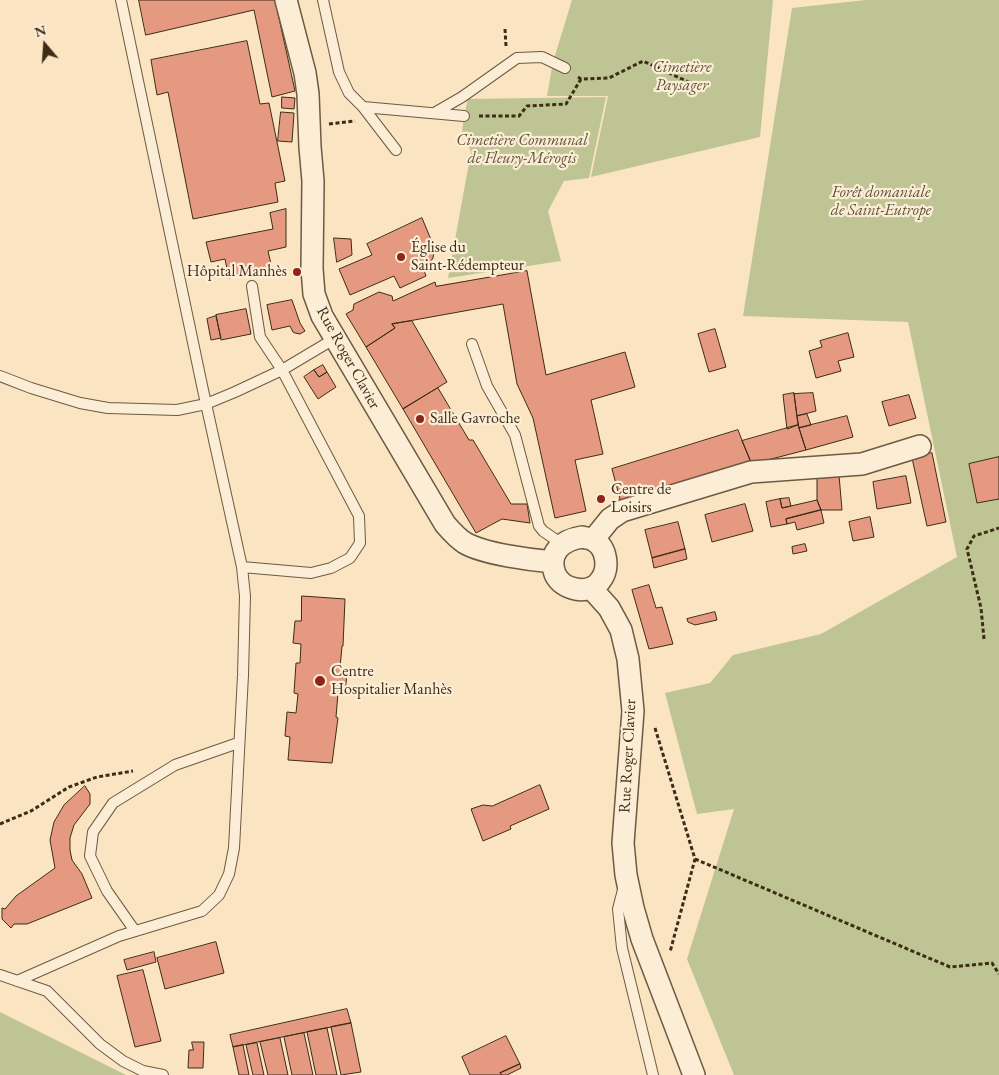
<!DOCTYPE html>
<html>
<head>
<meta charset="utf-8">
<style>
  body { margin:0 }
  #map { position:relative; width:999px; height:1075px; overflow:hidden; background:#fbe4c2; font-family:"EB Garamond",serif }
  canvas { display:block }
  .north { position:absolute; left:20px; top:20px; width:50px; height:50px; -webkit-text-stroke:4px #fcedd7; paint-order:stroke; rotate:342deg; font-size:14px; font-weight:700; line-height:20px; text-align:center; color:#3d2c16 }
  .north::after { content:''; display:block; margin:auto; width:18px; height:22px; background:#3d2c16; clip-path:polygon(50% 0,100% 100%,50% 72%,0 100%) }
</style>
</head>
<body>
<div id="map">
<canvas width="999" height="1075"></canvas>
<div class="north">N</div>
</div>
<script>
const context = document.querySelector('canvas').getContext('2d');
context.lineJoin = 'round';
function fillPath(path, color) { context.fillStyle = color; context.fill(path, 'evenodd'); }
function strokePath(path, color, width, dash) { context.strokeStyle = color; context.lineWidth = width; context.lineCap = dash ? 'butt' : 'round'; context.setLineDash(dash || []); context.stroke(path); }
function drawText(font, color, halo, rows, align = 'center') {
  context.font = font + ' "EB Garamond",serif'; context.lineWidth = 4.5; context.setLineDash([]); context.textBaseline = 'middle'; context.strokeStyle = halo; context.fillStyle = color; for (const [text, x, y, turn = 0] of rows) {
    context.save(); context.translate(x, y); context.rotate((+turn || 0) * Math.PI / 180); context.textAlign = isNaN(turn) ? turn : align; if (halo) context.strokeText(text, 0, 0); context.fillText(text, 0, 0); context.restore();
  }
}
const green = new Path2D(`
  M572 0H773L760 137 591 177 608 96H547L553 62Z
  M866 0H999V1075H734L687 959 734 809 697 814 665 693 710 683 733 655 821 634 957 557 908 322 743 316 792 8Z
  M606 97 589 178 564 181 548 211 561 261 448 278 471 152 462 132 464 116 468 99Z
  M0 1012 126 1075H0Z`);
const building = new Path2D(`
  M139 0H275L295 91 272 97 254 10 146 35Z
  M247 41 260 104 269 103 285 181 275 183 278 202 193 219 168 92 157 95 151 60Z
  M282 97 295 98 294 109 282 108Z
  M281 112 294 113 292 142 278 141Z
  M286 209V247L268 251 272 268 229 278 225 259 211 262 206 242 273 229 270 213Z
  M422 218 432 242 434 252 433 258 431 261 422 265 426 276 400 288 394 276 350 295 339 269 372 255 367 244Z
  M334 238 351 239 352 255 337 262Z
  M527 271 546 375 625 352 635 387 591 400 603 454 575 460 586 511 555 518 533 418 517 384 503 304 392 324 395 328 366 347 346 314 353 310 354 304 379 292 392 296 393 301 435 282 436 286Z
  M292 300 300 323 305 331 300 334 295 333 293 332 290 326 272 330 267 305Z
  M246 309 251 334 221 340 216 315Z
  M216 316 221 338 211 340 207 319Z
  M412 321 447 382 403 409 366 347 395 328 392 324Z
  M715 329 726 367 709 372 698 334Z
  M848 333 854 357 838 361 841 371 816 378 809 351 822 347 820 341Z
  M323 365 327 372 319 377 314 370Z
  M314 370 319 377 327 372 336 387 318 399 304 377Z
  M438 388 469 440H473L511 504H527L530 523 502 519 476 533 403 409Z
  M794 393 798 425 787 429 783 395Z
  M813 393 816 411 797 416 794 394Z
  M909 395 916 418 889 426 882 402Z
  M807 414 811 425 799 428 797 416Z
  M847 416 853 437 806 450 799 428Z
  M798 425 806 450 752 464 742 441Z
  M738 430 751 463 621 503 612 469Z
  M932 453 946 522 927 526 912 458Z
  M999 457V499L977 503 969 464Z
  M839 475 842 510H821L817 500V476Z
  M906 476 911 503 877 509 873 482Z
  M789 498 791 506 782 508 780 499Z
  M780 499 782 508 817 500 821 510 786 519 787 524 771 527 766 502Z
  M745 504 753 531 712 542 705 515Z
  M821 510 824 523 797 530 795 522 787 524 786 519Z
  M870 517 874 537 853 541 849 522Z
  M678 522 685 549 652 558 645 530Z
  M805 544 807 551 793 554 792 547Z
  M685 549 687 559 654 568 652 558Z
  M649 585 656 608 662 607 673 644 649 649 632 590Z
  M302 596 345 599 343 646H342L340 668 347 669V674L345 693H338L336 717 338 718 332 763 288 760 290 737 285 736 287 712 296 713 298 694 294 693 296 663H300L301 644 293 643 295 621H301Z
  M715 612 717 620 695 625 688 622 687 619Z
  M540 785 549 809 510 826 511 829 483 841 471 809 483 805 492 806Z
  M85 786 90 794V804L74 825 70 838V850L72 860 82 874 92 898 27 924H14L11 928 2 919V908L5 909 16 896 55 868 50 840 54 822 64 805Z
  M216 942 224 973 165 989 157 958Z
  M154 952 156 962 127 970 124 960Z
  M143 970 161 1041 135 1047 117 976Z
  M347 1009 351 1023 233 1047 230 1035Z
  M351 1023 361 1072 341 1075 331 1027Z
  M327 1028 337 1075H316L307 1032Z
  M304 1033 313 1075H292L284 1037Z
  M506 1036 520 1064 500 1073 502 1075H470L462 1057Z
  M280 1038 288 1075H268L260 1042Z
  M192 1042H204L203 1068H188L189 1050H193Z
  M257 1043 264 1075H253L246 1045Z
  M243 1045 249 1075H239L233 1047Z
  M520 1064 521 1068 507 1075H502L500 1073Z`);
const path = new Path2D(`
  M505 29 506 46
  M578 77 581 79 609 78 643 61 706 90
  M479 116H519L527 106 566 104 581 79
  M329 124 355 121
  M984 639 981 608 967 549 974 536 999 528
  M655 728 695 859 670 952
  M0 824 31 811 69 787 97 777 133 771
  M695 859 950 967 992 963 999 974`);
const service = new Path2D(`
  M323 0 339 72 349 93 363 107 464 116
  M363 107 396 150
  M436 112 462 97 517 58 542 57 565 68
  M472 344 487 386 515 435 539 526 543 531 562 544
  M0 376 31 388 80 403 108 408 177 410 206 404 235 392 282 370 334 339
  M242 567 311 573 331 568 350 558 360 543 359 516 282 370 260 337 252 286
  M624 886 618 909 622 948 653 1075
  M135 931 107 891 90 856 93 832 113 803 175 765 238 743
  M0 975 47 991 100 1044 123 1061 143 1071 163 1075
  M17 981 119 936 202 911 219 895 229 874 234 848 243 675 245 596 242 567 203 390 121 0`);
const minor = new Path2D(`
  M286 0 305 73 308 94 310 147 313 181 312 269 314 294 322 316 445 524C451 531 457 538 465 543 484 554 531 560 553 562
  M582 537C585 538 590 538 593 540 607 547 610 569 600 581 589 596 562 590 555 574 547 553 562 540 582 537Z
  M593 540 610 519 622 511 751 472 862 464 920 446
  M591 588 609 608 621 630 628 659 633 711 623 843 626 875 633 908 642 939 694 1075`);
const markers = [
  [401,257,5,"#8f2418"],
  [297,272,5,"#8f2418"],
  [420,419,5,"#8f2418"],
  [601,499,5,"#8f2418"],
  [320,681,6,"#8f2418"]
];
const parkNames = [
  ["Cimetière",682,68],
  ["Paysager",682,86],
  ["Cimetière Communal",522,141],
  ["de Fleury-Mérogis",522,159],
  ["Forêt domaniale",881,193],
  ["de Saint-Eutrope",881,211]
];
const poiNames = [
  ["Église du",411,248],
  ["Saint-Rédempteur",411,266],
  ["Hôpital Manhès",287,272,"right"],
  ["Salle Gavroche",430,419],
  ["Centre de",611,490],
  ["Loisirs",611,508],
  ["Centre",331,672],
  ["Hospitalier Manhès",331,690]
];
const streetNames = [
  ["Rue Roger Clavier",348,358,61],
  ["Rue Roger Clavier",628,756,-87]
];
fillPath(green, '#bec493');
fillPath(building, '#e69981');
strokePath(building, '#3d2c16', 1);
strokePath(service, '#6c5a41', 12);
strokePath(minor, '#6c5a41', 24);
strokePath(path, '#3d2c16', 3, [4, 2.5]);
strokePath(service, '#fcedd7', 10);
strokePath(minor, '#fcedd7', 21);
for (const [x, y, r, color] of markers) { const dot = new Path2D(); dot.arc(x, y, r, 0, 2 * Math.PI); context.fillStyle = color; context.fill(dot); strokePath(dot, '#fcedd7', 2); }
drawText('italic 16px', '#5d5235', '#fcedd7', parkNames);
drawText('16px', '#3d2c16', '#fcedd7', poiNames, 'left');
drawText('16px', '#3d2c16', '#fcedd7', streetNames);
</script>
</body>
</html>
